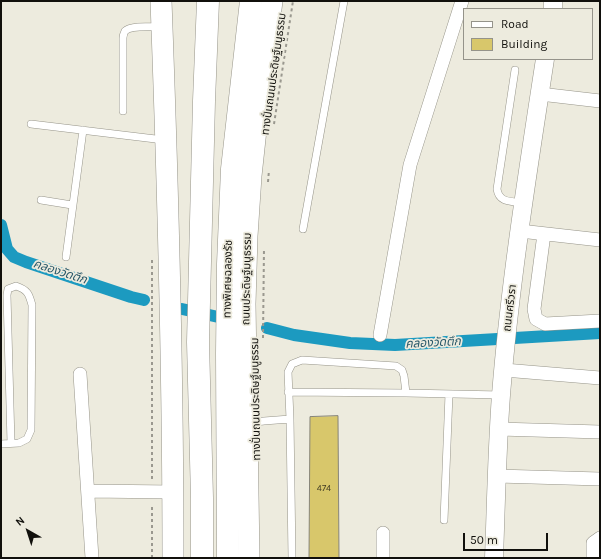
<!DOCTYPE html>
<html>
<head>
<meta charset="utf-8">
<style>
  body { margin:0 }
  #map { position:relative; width:601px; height:559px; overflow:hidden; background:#edebde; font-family:Karla,sans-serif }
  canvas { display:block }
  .frame { position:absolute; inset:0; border:2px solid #11100c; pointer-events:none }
  .legend { position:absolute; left:463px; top:8px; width:130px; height:52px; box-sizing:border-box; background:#edebde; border:1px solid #95938a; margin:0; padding:5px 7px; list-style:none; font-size:12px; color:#11100c }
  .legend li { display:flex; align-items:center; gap:8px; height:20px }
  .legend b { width:20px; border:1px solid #95938a }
  .north { position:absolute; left:8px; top:511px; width:40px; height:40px; -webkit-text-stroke:3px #edebde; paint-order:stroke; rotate:321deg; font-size:11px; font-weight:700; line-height:16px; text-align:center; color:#11100c }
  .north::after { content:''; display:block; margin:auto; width:14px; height:18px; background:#11100c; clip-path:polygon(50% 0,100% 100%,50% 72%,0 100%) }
  .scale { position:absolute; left:463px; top:533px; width:85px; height:18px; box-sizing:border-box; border:2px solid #11100c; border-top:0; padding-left:5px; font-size:12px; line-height:14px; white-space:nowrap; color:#11100c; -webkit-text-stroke:3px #edebde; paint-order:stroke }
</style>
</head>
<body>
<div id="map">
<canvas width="601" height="559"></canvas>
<div class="frame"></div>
<ul class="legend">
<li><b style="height:5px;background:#fff"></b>Road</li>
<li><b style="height:11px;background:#d8c76b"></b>Building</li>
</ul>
<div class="north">N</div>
<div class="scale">50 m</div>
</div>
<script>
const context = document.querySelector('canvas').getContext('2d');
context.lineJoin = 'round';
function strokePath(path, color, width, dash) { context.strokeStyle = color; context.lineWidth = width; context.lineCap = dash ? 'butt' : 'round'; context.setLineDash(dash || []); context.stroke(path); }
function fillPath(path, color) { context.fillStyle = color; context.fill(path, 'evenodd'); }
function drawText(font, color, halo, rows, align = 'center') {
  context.font = font + ' Karla,"Noto Sans Thai",sans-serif'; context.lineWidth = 3.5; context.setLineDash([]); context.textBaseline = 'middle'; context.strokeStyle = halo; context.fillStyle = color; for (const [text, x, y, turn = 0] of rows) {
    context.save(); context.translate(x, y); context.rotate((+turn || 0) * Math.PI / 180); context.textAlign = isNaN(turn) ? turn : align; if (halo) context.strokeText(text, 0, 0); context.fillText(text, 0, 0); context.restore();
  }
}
const canal = new Path2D(`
  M1 225 7 249 14 257 26 262 131 297 144 300
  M182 309 232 320
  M267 328 294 335 350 343 395 345 600 333`);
const building = new Path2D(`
  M338 416 339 558H309L310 417Z`);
const path = new Path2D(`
  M274 124 293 1
  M268 182 269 170
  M152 260V480
  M263 338 264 248
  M152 558V504`);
const lane = new Path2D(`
  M515 70 497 189C499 203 511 201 523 203
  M123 111V38C123 35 124 33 125 31 131 25 151 27 159 27
  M31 124 164 140
  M41 200 72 205
  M303 229 344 1
  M66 257 83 130
  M288 392 406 393 501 395
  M249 423 264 421 290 419
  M1 444 19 443 27 439 31 430 32 305C29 294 28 290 16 286L8 289 7 295 11 443
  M444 520 449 394
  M292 558 290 419 288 372 292 364 302 360 396 366 402 370 404 376 406 393`);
const street = new Path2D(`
  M540 94 600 101
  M520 231 600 240
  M544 234 534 309 536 319 545 324 600 321
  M380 335 410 165 462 1
  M504 370 600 378
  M80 374 92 558
  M499 429 600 432
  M497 476 600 479
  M88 491 173 492
  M383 533V558
  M593 558V543L600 538`);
const secondary = new Path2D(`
  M553 9V1
  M494 558C496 504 497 449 501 395 510 282 528 170 545 59`);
const primary = new Path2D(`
  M161 1C168 187 173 372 173 558
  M249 558 245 304 247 236 251 176 258 111 272 1`);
const highway = new Path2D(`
  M202 558V498L198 342 204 101 208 1
  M228 558 227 353 228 264 232 169 251 1`);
const numberNames = [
  ["474",324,488]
];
const streetNames = [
  ["ทางปั่นถนนประดิษฐ์มนูธรรม",274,74,-82],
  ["ทางพิเศษฉลองรัช",228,279,-89],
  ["ถนนประดิษฐ์มนูธรรม",247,279,-89],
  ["ถนนศรีวรา",510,308,-83],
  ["ทางปั่นถนนประดิษฐ์มนูธรรม",256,399,-91]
];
const waterNames = [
  ["คลองวัดตึก",60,272,18],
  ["คลองวัดตึก",433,343,-3]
];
strokePath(canal, '#1c9ac0', 12);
fillPath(building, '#d8c76b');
strokePath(building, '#868479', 1);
strokePath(lane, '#969489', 8);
strokePath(street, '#969489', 14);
strokePath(secondary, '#969489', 19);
strokePath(primary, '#969489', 22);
strokePath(highway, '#969489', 23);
strokePath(path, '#9a988f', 2, [3, 3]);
strokePath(lane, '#fff', 7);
strokePath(street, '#fff', 13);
strokePath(secondary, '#fff', 18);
strokePath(primary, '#fff', 21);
strokePath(highway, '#fff', 22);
drawText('9px', '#433e24', null, numberNames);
drawText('11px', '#11100c', '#edebde', streetNames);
drawText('italic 12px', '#295869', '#edebde', waterNames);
</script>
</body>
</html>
